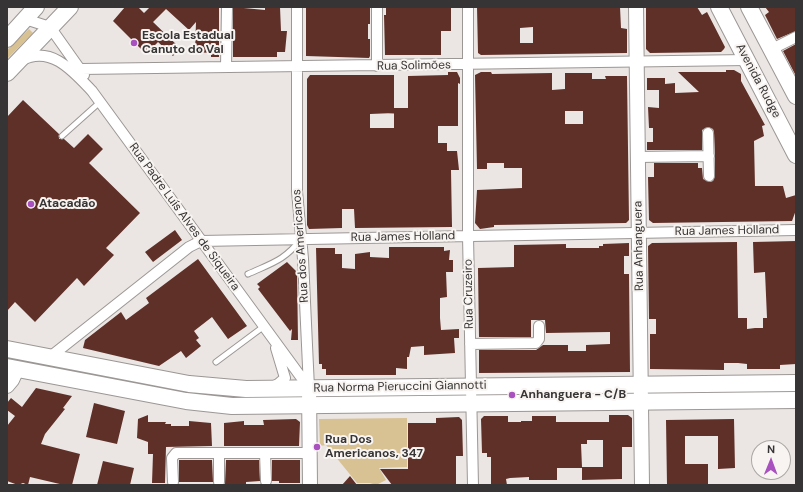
<!DOCTYPE html>
<html>
<head>
<meta charset="utf-8">
<style>
  body { margin:0 }
  #map { position:relative; width:803px; height:492px; overflow:hidden; background:#ebe6e4; font-family:"DM Sans",sans-serif }
  canvas { display:block }
  .frame { position:absolute; inset:0; border:8px solid #363434; pointer-events:none }
  .north { position:absolute; left:751px; top:440px; width:40px; height:40px; box-sizing:border-box; background:#f8f4f1; border:1px solid #aaa7a5; border-radius:50%; rotate:1deg; font-size:11px; font-weight:700; line-height:16px; text-align:center; color:#363434 }
  .north::after { content:''; display:block; margin:auto; width:14px; height:18px; background:#a952bf; clip-path:polygon(50% 0,100% 100%,50% 72%,0 100%) }
</style>
</head>
<body>
<div id="map">
<canvas width="803" height="492"></canvas>
<div class="frame"></div>
<div class="north">N</div>
</div>
<script>
const context = document.querySelector('canvas').getContext('2d');
context.lineJoin = 'round';
function fillPath(path, color) { context.fillStyle = color; context.fill(path, 'evenodd'); }
function strokePath(path, color, width, dash) { context.strokeStyle = color; context.lineWidth = width; context.lineCap = dash ? 'butt' : 'round'; context.setLineDash(dash || []); context.stroke(path); }
function drawText(font, color, halo, rows, align = 'center') {
  context.font = font + ' "DM Sans",sans-serif'; context.lineWidth = 4; context.setLineDash([]); context.textBaseline = 'middle'; context.strokeStyle = halo; context.fillStyle = color; for (const [text, x, y, turn = 0] of rows) {
    context.save(); context.translate(x, y); context.rotate((+turn || 0) * Math.PI / 180); context.textAlign = isNaN(turn) ? turn : align; if (halo) context.strokeText(text, 0, 0); context.fillText(text, 0, 0); context.restore();
  }
}
const green = new Path2D(`
  M29 29 33 33 7 59V50Z
  M7 358 206 394 246 397 295 396V398L246 399 205 396 7 360Z
  M407 418V467L379 468 386 480 376 485 370 483H357L326 445 320 446 319 419Z`);
const building = new Path2D(`
  M125 7H138L144 13 150 7H219V57H211V53L195 52 196 22 189 30 166 9 153 22 180 48 173 56 158 42 146 54 113 21Z
  M233 7 265 10V7H280L281 31H287L285 52H277V57H233Z
  M306 7H370V24H368V39H370V56L369 58 306 56Z
  M386 7H451V31H441V55H385L384 15H386Z
  M477 7H620L621 28 627 29V53L481 55 478 53ZM533 27V43H520V28Z
  M646 7H697L702 15 707 12 725 47 724 49 721 52 650 53 646 49Z
  M765 7H796V31L777 39 765 15 769 12Z
  M796 44V76L783 51Z
  M726 70H734L741 74V81L765 125 762 126 764 136 754 141 755 186H783L786 198 796 195V210L792 221 653 223 649 220 648 177H654V163H698V168H702L703 179 710 182 713 181 715 176V156L714 132 713 129 708 127 702 130V150H647V142H653V128H649L648 107 659 108V90H647V78H665V84L675 83V93L699 92 678 72H726Z
  M448 72H457L460 78V84L458 83V126H438V143H447V151H457L459 170H451L452 227 355 228 354 209H342V228L309 229 307 225V79L310 75H394V113L370 114V128H394V108H408V76L448 75Z
  M481 72H491L492 74 552 73V90L565 89V73H592V79H606L605 76H627L629 220 626 223 494 225V227L480 229 475 223 477 190 522 188V168H504V163H487V169H477L475 75ZM565 111H583V124H565Z
  M23 100 59 134V139H64L74 148 88 134 103 149 89 163 140 213 106 248 114 255 84 286 77 278 35 322 15 302 7 311V117Z
  M175 230 182 240 153 262 145 252Z
  M796 241V364L780 365V369H747V364L738 363H724V370L650 369V334H656V319H649L648 246 652 243 737 242 738 318H747V329L755 328H763V318H767L765 272 754 273 753 242Z
  M629 243V256H624V274H629L630 372 479 373V350H536L543 345H568V351H586V345L610 344V332L546 333 545 320H531V337H479L478 268 514 267V245L566 244V248H599V246H603V244Z
  M389 247H444V251L450 250 449 260H453V272H446L447 297 440 298V318L441 330 459 329V338H454L455 353 424 355V346L411 347 409 357H407V369L396 368V375H326V369H322V364H319L316 248H335V254H342V268L355 269V254L370 252V257L389 258Z
  M198 259 247 326 228 339 212 317 194 331 199 338 196 340 201 346 186 358 181 351 159 366 83 348 85 340 121 312 126 320 149 303 146 298Z
  M287 262 297 272 298 340H291L292 329 290 331 258 289 260 287 257 284Z
  M36 388 72 396 63 408 65 409 45 434 41 444 80 454 72 485H64L30 477 28 485 23 483 18 485 7 481V426L15 416 7 410V403L11 398 22 407Z
  M94 403 125 411 117 444 86 437Z
  M148 415V422H166L165 424H171V426H189V421L211 423 212 446 166 447 165 483H152L153 454H148V442L137 438 138 419Z
  M609 415H628L632 418V447H622V479L582 480V468H557V480H529V477L510 478 506 479 507 485H491V457H487V453H482L481 419 484 416H508V422H521V421H532V416H556V422H609ZM587 440H603V467H582L581 444H587Z
  M459 417 462 420 463 456H456V485H392L380 469H408V423H436V418Z
  M296 419 300 422 299 446H224V423L244 421V425H264L263 420Z
  M734 419 735 468 718 469V436H685V464H708V485H667L666 420Z
  M179 460H212L213 482H179Z
  M226 460H259L260 481 246 482V484H225Z
  M272 460H300V483H279V481H272Z
  M103 461 134 468 130 485H97Z
  M350 476 357 485H342Z`);
const lane = new Path2D(`
  M62 136 100 102
  M248 274C272 263 284 261 301 239
  M216 362 263 327`);
const street = new Path2D(`
  M297 7V191L303 259 309 388
  M377 7V66
  M468 7V236L473 485
  M25 19 50 27 84 75
  M772 49 796 37
  M22 60C51 45 73 71 92 91L309 388
  M226 67 227 7
  M81 69 747 60
  M708 133 709 176
  M638 157 709 156
  M470 344 536 343 539 339V326
  M50 357 189 247 201 241 796 230
  M272 387 278 384 285 378 276 348
  M219 453V482
  M265 453 266 481
  M173 482 172 458 176 453H310`);
const secondary = new Path2D(`
  M636 7 642 485
  M7 386 12 380 17 369
  M309 388 310 485`);
const primary = new Path2D(`
  M719 7 796 155
  M749 7 796 96
  M7 39 36 7
  M7 73 70 7
  M7 349 189 384 246 389 796 383
  M7 367 186 401 232 406 796 400`);
const markers = [
  [134,43,4,"#a952bf"],
  [31,204,4,"#a952bf"],
  [512,395,4,"#a952bf"],
  [317,447,4,"#a952bf"]
];
const poiNames = [
  ["Escola Estadual",142,36],
  ["Canuto do Val",142,50],
  ["Atacadão",39,204],
  ["Anhanguera - C/B",520,395],
  ["Rua Dos",325,440],
  ["Americanos, 347",325,454]
];
const streetNames = [
  ["Rua Solimões",414,66,-1],
  ["Avenida Rudge",758,81,62],
  ["Rua Padre Luís Alves de Siqueira",184,217,54],
  ["Rua James Holland",727,231,-1],
  ["Rua James Holland",403,237,-1],
  ["Rua dos Americanos",301,246,-94],
  ["Rua Anhanguera",639,246,-91],
  ["Rua Cruzeiro",469,294,-91],
  ["Rua Norma Pieruccini Giannotti",400,387,-1]
];
fillPath(green, '#d8c193');
fillPath(building, '#5f3028');
strokePath(lane, '#9b9795', 7);
strokePath(street, '#9b9795', 12);
strokePath(secondary, '#9b9795', 16);
strokePath(primary, '#9b9795', 18);
strokePath(lane, '#fff', 5);
strokePath(street, '#fff', 10);
strokePath(secondary, '#fff', 14);
strokePath(primary, '#fff', 16);
for (const [x, y, r, color] of markers) { const dot = new Path2D(); dot.arc(x, y, r, 0, 2 * Math.PI); context.fillStyle = color; context.fill(dot); strokePath(dot, '#f8f4f1', 1.5); }
drawText('bold 12px', '#363434', '#f8f4f1', poiNames, 'left');
drawText('12px', '#363434', '#f8f4f1', streetNames);
</script>
</body>
</html>
